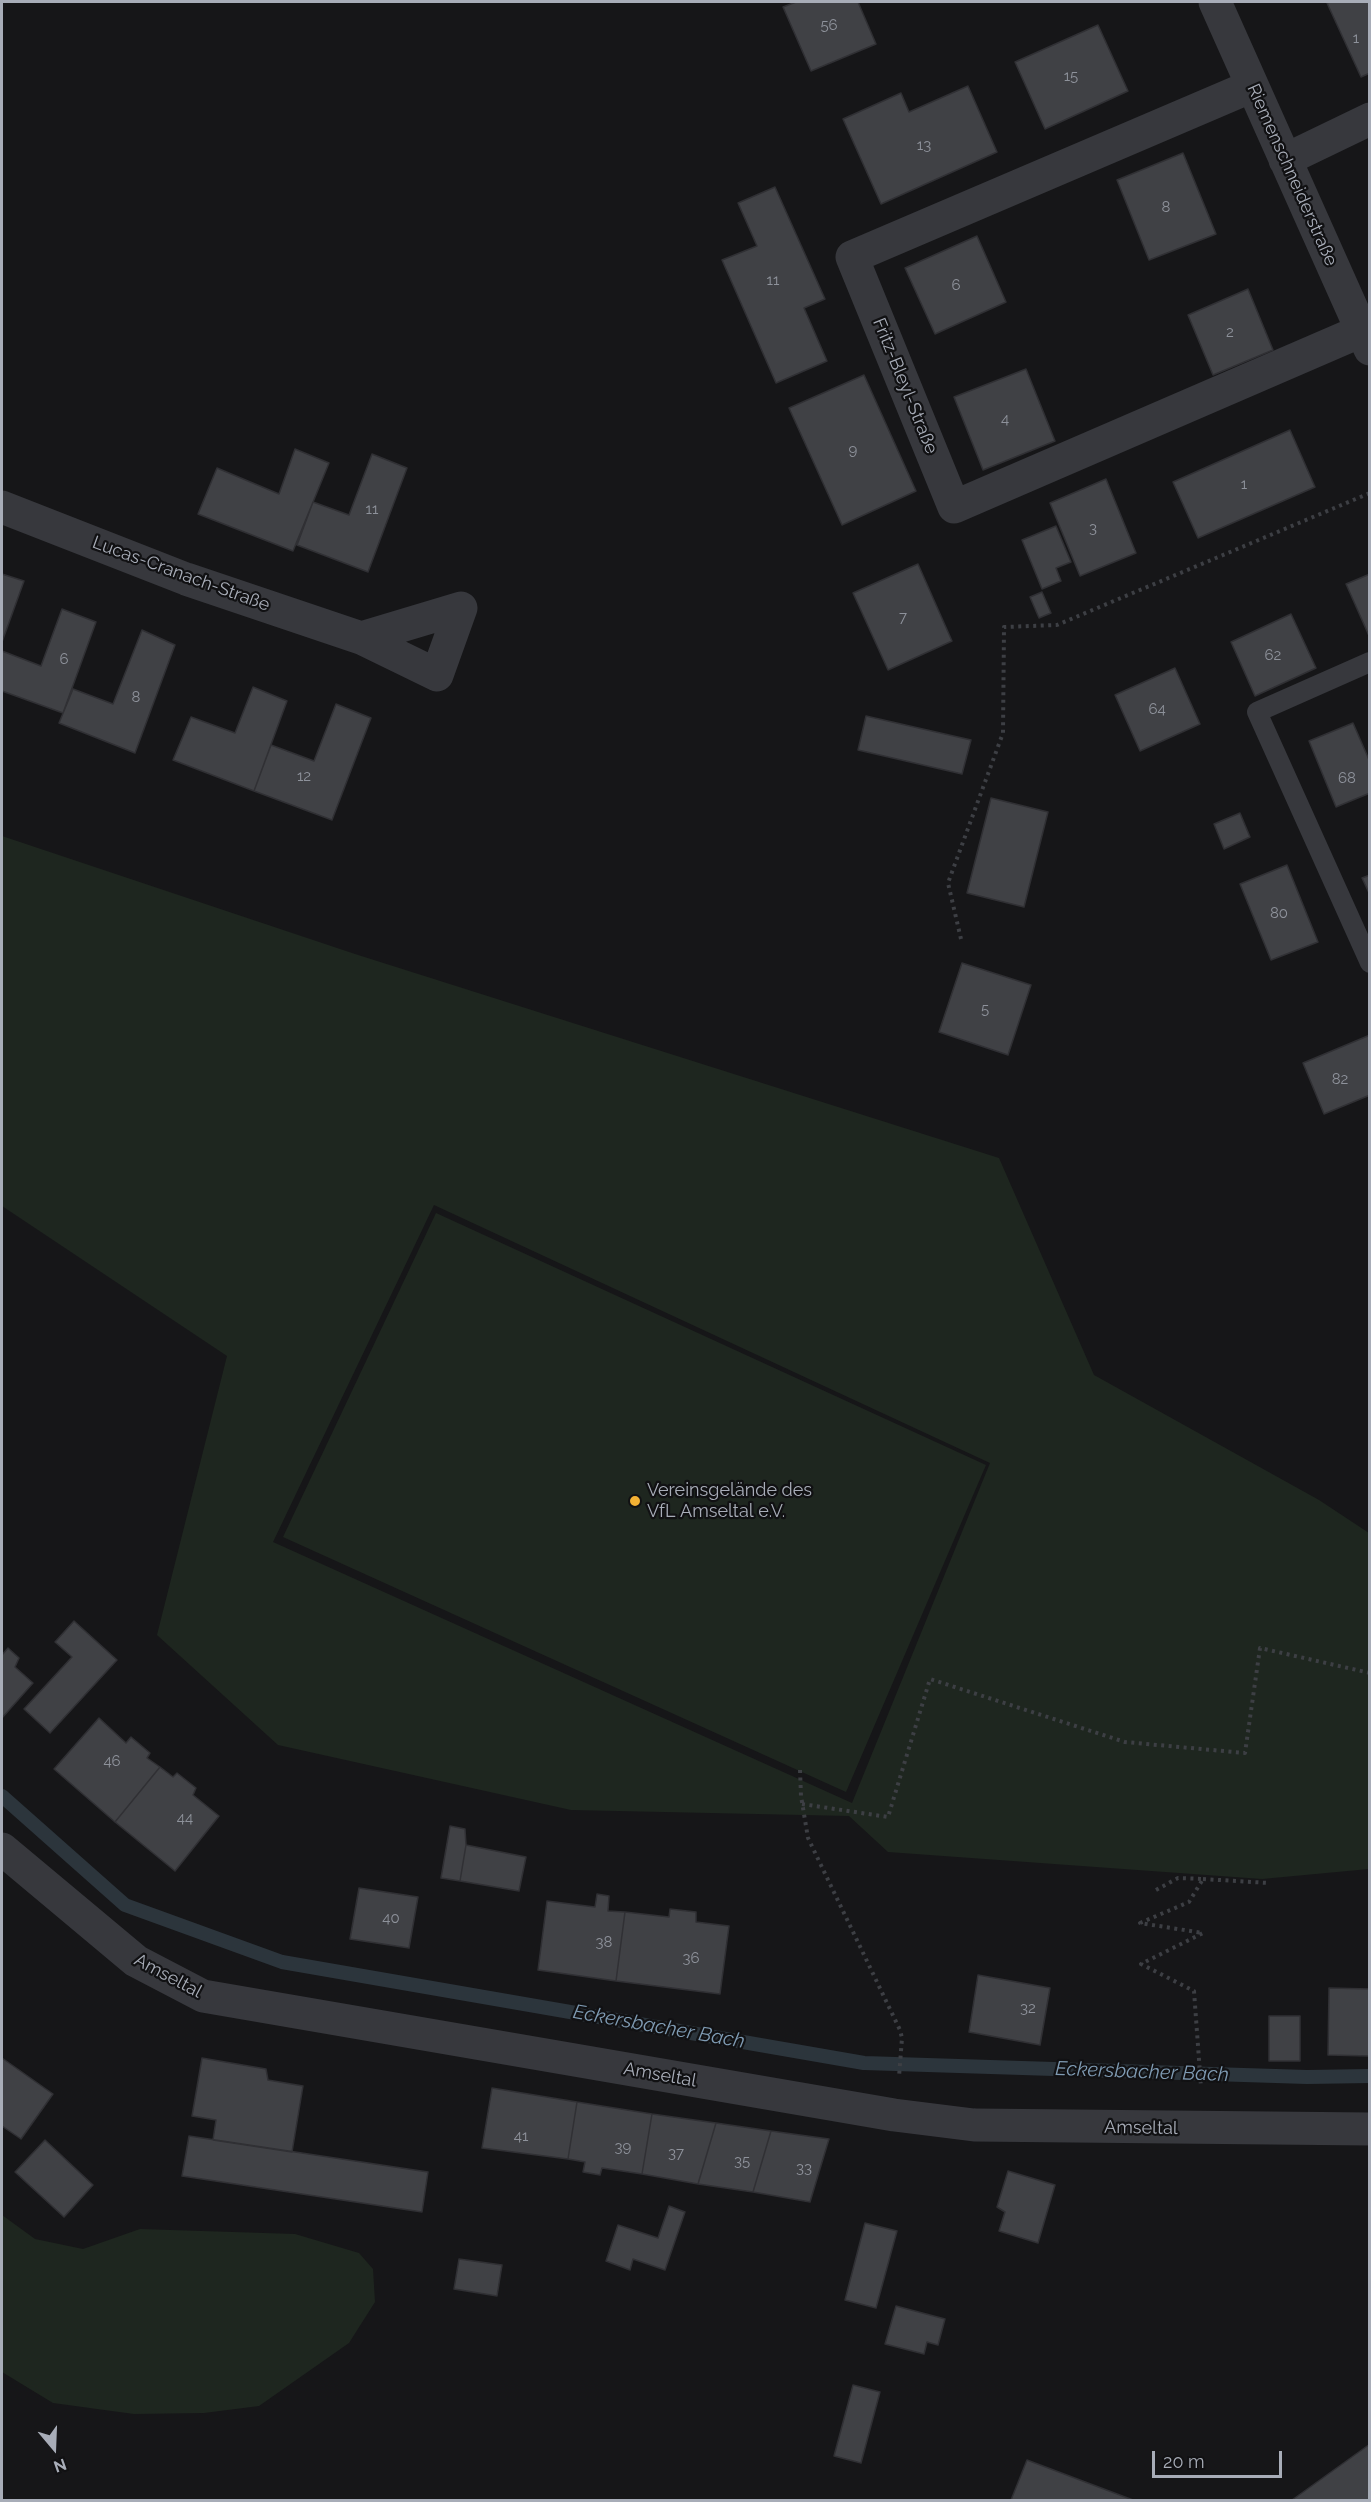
<!DOCTYPE html>
<html>
<head>
<meta charset="utf-8">
<style>
  body { margin:0 }
  #map { position:relative; width:1371px; height:2502px; overflow:hidden; background:#161618; font-family:Raleway,sans-serif }
  canvas { display:block }
  .frame { position:absolute; inset:0; border:3px solid #a8adb8; pointer-events:none }
  .north { position:absolute; left:24px; top:2418px; width:60px; height:60px; -webkit-text-stroke:4px #111113; paint-order:stroke; rotate:161deg; font-size:16px; font-weight:700; line-height:24px; text-align:center; color:#a8adb8 }
  .north::after { content:''; display:block; margin:auto; width:21px; height:27px; background:#a8adb8; clip-path:polygon(50% 0,100% 100%,50% 72%,0 100%) }
  .scale { position:absolute; left:1152px; top:2451px; width:130px; height:27px; box-sizing:border-box; border:3px solid #a8adb8; border-top:0; padding-left:8px; font-size:18px; line-height:21px; white-space:nowrap; color:#a8adb8; -webkit-text-stroke:4px #111113; paint-order:stroke }
</style>
</head>
<body>
<div id="map">
<canvas width="1371" height="2502"></canvas>
<div class="frame"></div>
<div class="north">N</div>
<div class="scale">20 m</div>
</div>
<script>
const context = document.querySelector('canvas').getContext('2d');
context.lineJoin = 'round';
function fillPath(path, color) { context.fillStyle = color; context.fill(path, 'evenodd'); }
function strokePath(path, color, width, dash) { context.strokeStyle = color; context.lineWidth = width; context.lineCap = dash ? 'butt' : 'round'; context.setLineDash(dash || []); context.stroke(path); }
function drawText(font, color, halo, rows, align = 'center') {
  context.font = font + ' Raleway,sans-serif'; context.lineWidth = 4.5; context.setLineDash([]); context.textBaseline = 'middle'; context.strokeStyle = halo; context.fillStyle = color; for (const [text, x, y, turn = 0] of rows) {
    context.save(); context.translate(x, y); context.rotate((+turn || 0) * Math.PI / 180); context.textAlign = isNaN(turn) ? turn : align; if (halo) context.strokeText(text, 0, 0); context.fillText(text, 0, 0); context.restore();
  }
}
const green = new Path2D(`
  M2 836 355 954 999 1158 1094 1375 1319 1500 1369 1533V1869L1262 1879 888 1852 849 1816 571 1810 278 1745 157 1635 227 1356 2 1206ZM434 1205 990 1463 852 1803 273 1542Z
  M436 1213 986 1465 846 1792 283 1537Z
  M2 2215 35 2239 83 2249 140 2229 295 2234 359 2253 373 2269 375 2302 349 2343 259 2406 204 2413 134 2414 53 2403 2 2372Z`);
const stream = new Path2D(`
  M2 1796 125 1905 282 1962 864 2063 1307 2077 1370 2076`);
const building = new Path2D(`
  M796 2H858L876 44 811 71 783 7Z
  M1331 2H1370V73L1361 77 1327 3Z
  M1098 25 1128 91 1045 129 1015 62Z
  M968 86 997 152 881 204 843 119 901 93 909 112Z
  M1183 153 1216 234 1149 260 1117 180Z
  M775 187 825 299 804 308 827 361 776 383 722 260 757 246 738 203Z
  M977 236 1006 302 935 334 905 268Z
  M1248 289 1273 350 1213 375 1188 315Z
  M1026 369 1055 441 983 470 954 397Z
  M864 375 916 491 842 525 789 408Z
  M1290 430 1315 487 1198 538 1173 482Z
  M295 449 329 463 293 551 198 514 217 468 279 494Z
  M372 454 407 468 368 572 297 545 313 502 349 515Z
  M1106 479 1136 553 1080 576 1050 503Z
  M1056 526 1071 562 1056 568 1061 581 1042 589 1022 540Z
  M918 564 952 641 888 670 853 593Z
  M2 574 24 581 2 642Z
  M1370 574V638L1346 584Z
  M1042 592 1051 613 1039 618 1030 597Z
  M62 609 96 622 63 713 2 691V651L41 666Z
  M1291 614 1316 668 1255 696 1231 642Z
  M142 630 175 645 135 753 59 723 73 689 113 704Z
  M1175 668 1200 724 1140 751 1115 695Z
  M253 687 287 701 254 791 173 760 191 717 235 733Z
  M336 704 371 718 332 820 254 791 271 745 314 761Z
  M866 716 971 740 962 774 858 750Z
  M1353 723 1370 762V793L1336 807 1309 741Z
  M991 798 1048 812 1024 907 967 893Z
  M1240 813 1250 837 1224 849 1214 824Z
  M1287 865 1318 942 1271 960 1240 884Z
  M1370 875V895L1362 878Z
  M962 963 1031 985 1008 1055 939 1032Z
  M1370 1035V1095L1324 1114 1303 1063Z
  M74 1621 117 1660 50 1733 24 1709 72 1657 55 1642Z
  M8 1648 19 1658 15 1667 33 1683 2 1718V1655Z
  M99 1718 126 1743 131 1737 150 1753 147 1758 160 1767 115 1822 54 1769Z
  M160 1767 173 1777 177 1773 196 1788 193 1795 219 1816 175 1871 115 1822Z
  M450 1826 465 1829 466 1845 460 1881 441 1878Z
  M466 1845 526 1857 519 1891 460 1881Z
  M359 1888 418 1897 409 1948 350 1939Z
  M597 1894 609 1896 608 1911 625 1912 616 1981 538 1970 547 1901 595 1907Z
  M670 1909 696 1912V1922L729 1926 720 1994 616 1981 625 1912 669 1917Z
  M978 1975 1050 1988 1040 2045 969 2032Z
  M1329 1988 1370 1989V2056L1328 2055Z
  M1269 2016H1300V2061H1269Z
  M2 2058 53 2094 21 2139 2 2126Z
  M202 2058 266 2069 268 2080 303 2086 292 2152 213 2140 216 2120 192 2116Z
  M492 2088 577 2102 568 2159 482 2148Z
  M577 2102 652 2114 642 2174 602 2168 600 2175 583 2172 585 2162 568 2159Z
  M652 2114 716 2123 698 2184 642 2174Z
  M716 2123 771 2131 753 2192 698 2184Z
  M771 2131 829 2139 810 2202 753 2192Z
  M189 2136 428 2172 422 2212 182 2176Z
  M45 2140 93 2185 64 2217 15 2172Z
  M1008 2171 1055 2185 1038 2243 999 2231 1005 2212 997 2207Z
  M669 2206 685 2212 665 2270 633 2259 630 2270 606 2261 618 2225 658 2238Z
  M865 2223 897 2231 876 2308 845 2300Z
  M459 2259 502 2265 497 2296 454 2289Z
  M896 2306 945 2319 938 2345 927 2342 924 2354 885 2344Z
  M853 2385 880 2392 861 2463 834 2456Z
  M1370 2444V2500H1292Z
  M1027 2460 1133 2500H1011Z`);
const path = new Path2D(`
  M961 939 948 883 1003 733 1004 627 1057 625 1370 493
  M800 1770 801 1796 808 1838 900 2030 902 2038 899 2077
  M802 1804 888 1817 930 1679 1125 1742 1245 1753 1260 1648 1370 1673
  M1203 1879 1269 1883
  M1156 1890 1178 1878 1203 1879 1189 1902 1140 1923 1203 1933 1141 1964 1194 1991 1201 2087`);
const lane = new Path2D(`
  M1370 662 1257 712 1370 963`);
const street = new Path2D(`
  M1215 2 1370 349
  M1252 86 852 257 954 507 1361 331
  M1285 160 1370 119
  M2 507 186 579 361 638 437 675 461 608 361 638
  M2 1849 136 1961 203 1996 894 2115 974 2125 1370 2129`);
const markers = [
  [635,1501,6,"#f2b134"]
];
const numberNames = [
  ["56",829,25],
  ["1",1356,38],
  ["15",1071,76],
  ["13",924,145],
  ["8",1166,207],
  ["11",773,280],
  ["6",956,285],
  ["2",1230,332],
  ["4",1005,419],
  ["9",853,450],
  ["1",1244,484],
  ["11",372,509],
  ["3",1093,528],
  ["7",903,617],
  ["62",1273,655],
  ["6",64,659],
  ["8",136,697],
  ["64",1157,709],
  ["12",304,776],
  ["68",1347,778],
  ["80",1279,913],
  ["5",985,1009],
  ["82",1340,1079],
  ["46",112,1761],
  ["44",185,1818],
  ["40",391,1918],
  ["38",604,1942],
  ["36",691,1958],
  ["32",1028,2008],
  ["41",521,2136],
  ["39",623,2147],
  ["37",676,2153],
  ["35",742,2161],
  ["33",804,2168]
];
const streetNames = [
  ["Riemenschneiderstraße",1292,175,66],
  ["Fritz-Bleyl-Straße",905,386,68],
  ["Lucas-Cranach-Straße",181,574,20],
  ["Amseltal",168,1976,28],
  ["Amseltal",660,2075,10],
  ["Amseltal",1141,2128,1]
];
const poiNames = [
  ["Vereinsgelände des",647,1491],
  ["VfL Amseltal e.V.",647,1512]
];
const waterNames = [
  ["Eckersbacher Bach",659,2027,10],
  ["Eckersbacher Bach",1142,2072,2]
];
fillPath(green, '#1e261f');
strokePath(stream, '#2c353c', 14);
fillPath(building, '#404145');
strokePath(building, '#303034', 1.5);
strokePath(path, '#3d3f44', 4, [3, 4.5]);
strokePath(lane, '#37383d', 20);
strokePath(street, '#37383d', 33);
for (const [x, y, r, color] of markers) { const dot = new Path2D(); dot.arc(x, y, r, 0, 2 * Math.PI); context.fillStyle = color; context.fill(dot); strokePath(dot, '#111113', 2); }
drawText('15px', '#8e929b', null, numberNames);
drawText('18px', '#a8adb8', '#111113', streetNames);
drawText('18px', '#a8adb8', '#111113', poiNames, 'left');
drawText('italic 20px', '#7f9bb3', '#111113', waterNames);
</script>
</body>
</html>
